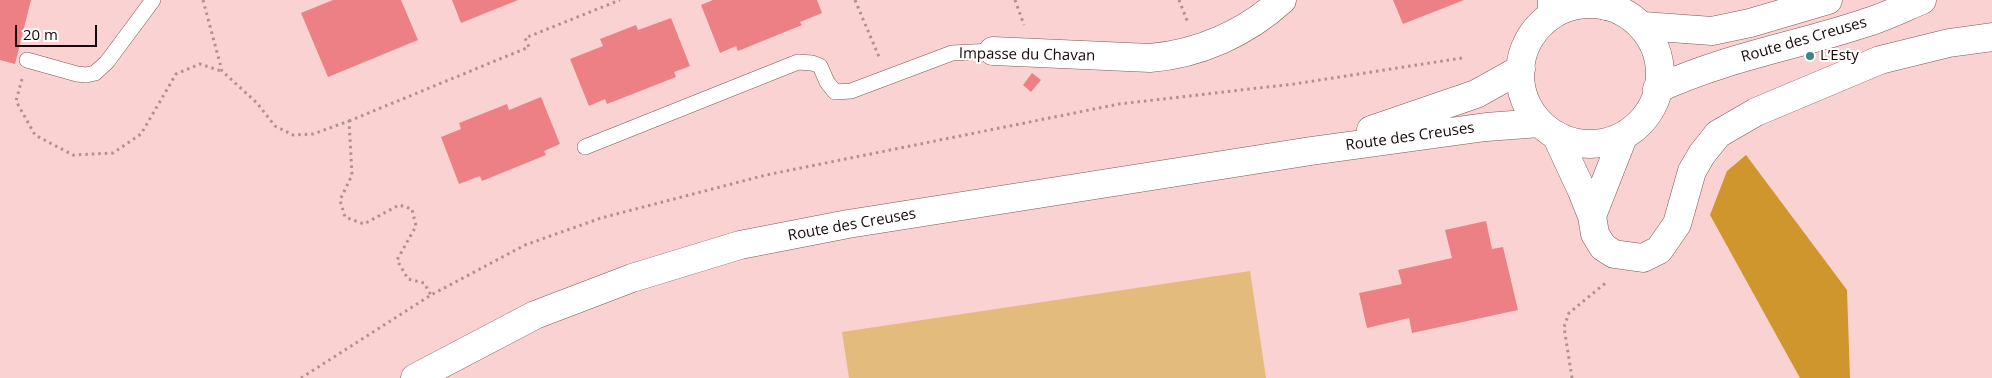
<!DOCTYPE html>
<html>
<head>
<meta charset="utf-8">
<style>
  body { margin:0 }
  #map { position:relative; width:1992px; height:378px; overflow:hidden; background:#fad2d2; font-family:"Open Sans",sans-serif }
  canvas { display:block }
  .scale { position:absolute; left:15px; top:25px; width:82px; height:22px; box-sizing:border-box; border:2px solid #180809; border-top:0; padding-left:6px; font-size:15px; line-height:18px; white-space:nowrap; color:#180809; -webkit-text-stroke:4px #fefefe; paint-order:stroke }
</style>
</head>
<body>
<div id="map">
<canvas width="1992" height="378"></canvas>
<div class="scale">20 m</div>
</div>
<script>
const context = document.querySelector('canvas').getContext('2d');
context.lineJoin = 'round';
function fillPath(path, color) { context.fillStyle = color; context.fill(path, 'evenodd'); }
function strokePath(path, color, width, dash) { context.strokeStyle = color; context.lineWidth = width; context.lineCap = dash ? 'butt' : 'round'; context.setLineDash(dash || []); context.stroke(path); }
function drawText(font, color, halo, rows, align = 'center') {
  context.font = font + ' "Open Sans",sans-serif'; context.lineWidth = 4; context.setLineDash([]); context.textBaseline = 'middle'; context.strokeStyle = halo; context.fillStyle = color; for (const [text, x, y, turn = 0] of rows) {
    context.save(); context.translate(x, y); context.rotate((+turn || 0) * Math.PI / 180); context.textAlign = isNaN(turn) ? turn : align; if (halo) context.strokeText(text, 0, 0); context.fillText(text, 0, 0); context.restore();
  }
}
const green = new Path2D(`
  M1250 271 1266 378H849L842 332Z`);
const forest = new Path2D(`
  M1746 155 1847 290 1850 378H1800L1710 215 1727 171Z`);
const building = new Path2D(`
  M0 0H31L15 64 0 60Z
  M333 0H401L418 40 328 77 301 13Z
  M452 0H518L461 23Z
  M713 0H817L822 13 800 22 802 25 738 51 736 46 720 53 701 5Z
  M1393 0H1464L1403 24Z
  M671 18 690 66 674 72 676 77 607 104 605 99 589 106 570 59 603 46 600 39 636 25 638 30Z
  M1032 73 1041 80 1031 92 1023 85Z
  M541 97 560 144 544 151 546 155 482 181 480 176 459 184 441 137 461 129 459 123 507 104 509 110Z
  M1486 221 1492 249 1503 247 1518 310 1412 333 1409 318 1367 328 1359 293 1402 284 1398 270 1452 258 1445 230Z`);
const path = new Path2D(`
  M203 0 222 71 257 103 275 126 293 135 313 134 349 121 352 175 340 200 345 217 364 224 399 205 412 209 416 226 397 260 408 279 424 283 431 295
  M855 0 879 57
  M1015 0 1024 25
  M1179 0 1188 23
  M22 79 16 101 35 135 73 155 113 153 141 134 176 74 200 64 221 71
  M349 121 529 47 525 38 620 0
  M301 378 431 295 525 245 601 218 766 175 1119 104 1294 84 1462 58
  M1572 378 1564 327 1569 313 1608 281`);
const lane = new Path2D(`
  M27 60 77 74 86 75 95 73 107 62 153 0
  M585 147 798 62 812 63 820 66 827 82 835 92 851 91 952 53 993 51`);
const street = new Path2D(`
  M1603 0 1606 6
  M1552 15V0
  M993 51 1150 58C1199 54 1246 33 1282 0
  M1556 135 1582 191 1592 216 1595 234 1603 247 1614 254 1643 258 1659 250 1677 224 1692 171 1702 154 1718 134 1756 112 1880 60 1949 43 1992 37
  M1592 216 1623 137`);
const secondary = new Path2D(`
  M1520 74a70 70 0 1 1 140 0a70 70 0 1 1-140 0Z
  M1643 26 1712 31 1750 23 1828 0
  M1657 89C1723 58 1796 46 1865 23 1885 17 1903 8 1922 0
  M1371 130 1476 94 1521 69
  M415 378 535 315 632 278 740 245 848 224 1311 151 1486 127 1540 123`);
const markers = [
  [1810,56,5,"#3d8587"]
];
const streetNames = [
  ["Route des Creuses",1804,40,-16],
  ["Impasse du Chavan",1027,55,1],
  ["Route des Creuses",1410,137,-8],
  ["Route des Creuses",852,225,-10]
];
const poiNames = [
  ["L’Esty",1820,56]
];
fillPath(green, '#e2bb7d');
fillPath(forest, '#cf962d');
fillPath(building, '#ec8084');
strokePath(lane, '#805656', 16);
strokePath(street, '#805656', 29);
strokePath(secondary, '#805656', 29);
strokePath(path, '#b09091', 3, [2.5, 4]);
strokePath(lane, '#fff', 15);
strokePath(street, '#fff', 28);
strokePath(secondary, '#fff', 28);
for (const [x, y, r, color] of markers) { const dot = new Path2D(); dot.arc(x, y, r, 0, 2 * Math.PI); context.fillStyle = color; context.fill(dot); strokePath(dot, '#fefefe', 2); }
drawText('15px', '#180809', '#fefefe', streetNames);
drawText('15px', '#180809', '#fefefe', poiNames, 'left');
</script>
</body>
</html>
